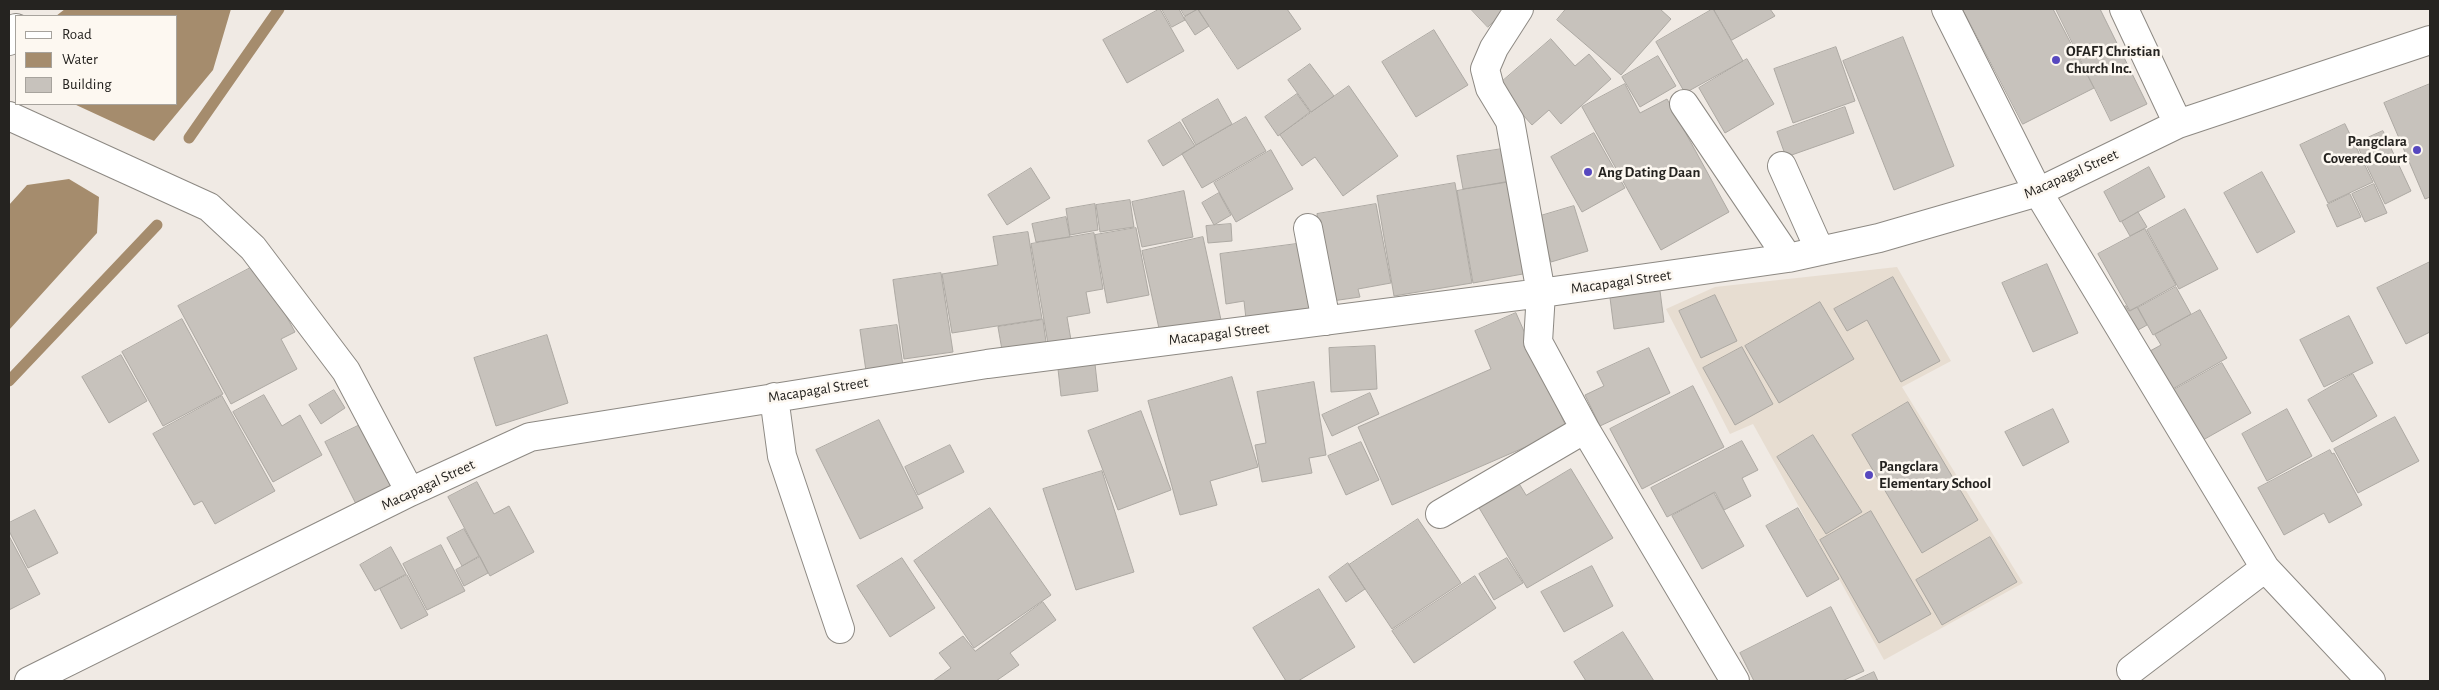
<!DOCTYPE html>
<html>
<head>
<meta charset="utf-8">
<style>
  body { margin:0 }
  #map { position:relative; width:2439px; height:690px; overflow:hidden; background:#f0eae4; font-family:"Alegreya Sans",sans-serif }
  canvas { display:block }
  .frame { position:absolute; inset:0; border:10px solid #252320; pointer-events:none }
  .legend { position:absolute; left:15px; top:15px; width:162px; height:90px; box-sizing:border-box; background:#fdf8f1; border:1px solid #a7a39d; margin:0; padding:6px 9px; list-style:none; font-size:15px; color:#252320 }
  .legend li { display:flex; align-items:center; gap:10px; height:25px }
  .legend b { width:25px; border:1px solid #a7a39d }
</style>
</head>
<body>
<div id="map">
<canvas width="2439" height="690"></canvas>
<div class="frame"></div>
<ul class="legend">
<li><b style="height:6px;background:#fff"></b>Road</li>
<li><b style="height:14px;background:#a58c6d"></b>Water</li>
<li><b style="height:14px;background:#c7c2bc"></b>Building</li>
</ul>
</div>
<script>
const context = document.querySelector('canvas').getContext('2d');
context.lineJoin = 'round';
function fillPath(path, color) { context.fillStyle = color; context.fill(path, 'evenodd'); }
function strokePath(path, color, width, dash) { context.strokeStyle = color; context.lineWidth = width; context.lineCap = dash ? 'butt' : 'round'; context.setLineDash(dash || []); context.stroke(path); }
function drawText(font, color, halo, rows, align = 'center') {
  context.font = font + ' "Alegreya Sans",sans-serif'; context.lineWidth = 5; context.setLineDash([]); context.textBaseline = 'middle'; context.strokeStyle = halo; context.fillStyle = color; for (const [text, x, y, turn = 0] of rows) {
    context.save(); context.translate(x, y); context.rotate((+turn || 0) * Math.PI / 180); context.textAlign = isNaN(turn) ? turn : align; if (halo) context.strokeText(text, 0, 0); context.fillText(text, 0, 0); context.restore();
  }
}
const built = new Path2D(`
  M1897 267 1951 361 1902 387 2023 583 1884 660 1753 424 1730 434 1666 309 1715 287Z`);
const water = new Path2D(`
  M65 9H231L213 70 154 141 74 104H176V16H56Z
  M69 179 99 197 97 233 9 330V205L27 185Z`);
const stream = new Path2D(`
  M189 138 279 9
  M9 381 157 225`);
const building = new Path2D(`
  M1160 9 1184 51 1127 83 1103 40Z
  M1162 9H1179L1185 20 1172 27Z
  M1181 9H1198L1185 16Z
  M1198 9H1287L1301 29 1238 69Z
  M1198 9 1209 26 1195 35 1184 18Z
  M1471 9H1506L1488 27Z
  M1566 9H1660L1671 19 1621 75 1557 20Z
  M1713 9 1743 61 1685 93 1656 42Z
  M1714 9H1770L1775 16 1732 40Z
  M1963 9H2053L2094 88 2023 124Z
  M2056 9H2100L2147 104 2111 121Z
  M1434 30 1468 85 1416 117 1382 62Z
  M1903 37 1954 166 1894 190 1843 61Z
  M1551 39 1575 66 1589 54 1611 79 1561 124 1549 110 1532 125 1497 86Z
  M1836 47 1855 101 1793 123 1774 69Z
  M1658 56 1676 86 1640 107 1622 77Z
  M1747 59 1774 104 1725 133 1699 88Z
  M1310 64 1334 96 1311 112 1288 80Z
  M1625 84 1640 113 1667 99 1729 212 1661 250 1582 107Z
  M2430 84V197L2425 199 2384 103Z
  M1349 86 1398 156 1343 196 1315 157 1302 166 1280 135Z
  M1297 94 1310 112 1278 136 1265 117Z
  M1218 99 1232 124 1196 145 1182 120Z
  M1845 107 1854 133 1786 157 1777 132Z
  M1246 117 1266 151 1202 188 1182 154Z
  M1180 122 1195 146 1163 166 1148 141Z
  M2345 124 2373 182 2328 203 2300 145Z
  M2383 131 2411 191 2385 204 2356 143Z
  M1594 133 1625 188 1582 212 1551 157Z
  M1502 149 1508 182 1463 189 1457 156Z
  M1271 150 1293 189 1236 222 1214 183Z
  M2149 167 2165 197 2120 222 2104 192Z
  M1031 168 1050 198 1007 225 988 195Z
  M2262 172 2295 232 2257 253 2224 193Z
  M1518 180 1534 272 1473 283 1457 191Z
  M1455 183 1472 283 1394 296 1377 196Z
  M2374 184 2387 213 2365 222 2352 194Z
  M1184 191 1193 237 1142 247 1132 202Z
  M1219 193 1231 215 1214 225 1202 203Z
  M2350 194 2361 217 2337 227 2327 205Z
  M1130 200 1134 227 1100 232 1096 205Z
  M1095 204 1098 230 1070 235 1066 209Z
  M1376 204 1391 283 1358 289 1360 297 1332 301 1317 214Z
  M1574 206 1588 251 1551 262 1537 217Z
  M2185 209 2218 269 2179 289 2147 230Z
  M2138 212 2147 227 2130 236 2122 222Z
  M1066 217 1070 237 1036 242 1032 224Z
  M1231 224 1232 241 1208 243 1206 226Z
  M1136 228 1149 295 1107 303 1095 235Z
  M2145 229 2176 285 2130 311 2098 254Z
  M1028 232 1042 319 952 333 942 274 998 265 993 237Z
  M1094 233 1103 289 1086 292 1090 313 1067 317 1071 340 1048 344 1031 244Z
  M1203 237 1221 320 1160 333 1142 251Z
  M1304 243 1313 311 1246 319 1244 301 1226 304 1220 254Z
  M2430 262V332L2406 344 2377 288Z
  M258 264 295 332 281 339 297 369 231 404 178 306Z
  M2047 264 2078 333 2033 352 2002 283Z
  M941 273 953 352 904 359 893 280Z
  M1893 277 1940 361 1901 382 1867 320 1847 331 1834 309Z
  M1659 283 1664 322 1614 329 1609 290Z
  M2176 287 2191 314 2153 335 2138 308Z
  M1715 295 1737 341 1701 358 1679 311Z
  M1820 302 1854 359 1779 403 1745 346Z
  M2126 306 2129 311 2137 307 2147 325 2131 334 2117 311Z
  M2200 310 2227 358 2171 390 2150 351 2161 345 2155 335Z
  M1516 313 1567 429 1392 505 1358 427 1491 369 1475 331Z
  M2349 316 2373 363 2324 387 2300 340Z
  M182 319 223 394 163 426 122 352Z
  M1043 320 1046 342 1002 350 998 327Z
  M897 325 903 366 866 371 860 330Z
  M547 335 568 403 496 426 474 358Z
  M1375 346 1377 389 1331 392 1329 348Z
  M1742 347 1773 404 1735 425 1703 368Z
  M1649 348 1670 393 1600 426 1585 395 1604 386 1597 372Z
  M121 355 147 401 109 423 82 377Z
  M2222 363 2251 413 2203 440 2174 390Z
  M1095 364 1098 391 1061 396 1058 369Z
  M2353 374 2377 416 2332 442 2308 400Z
  M1232 377 1258 467 1210 481 1217 505 1180 515 1148 401Z
  M1314 382 1326 455 1309 458 1312 473 1262 482 1255 445 1266 443 1257 392Z
  M1693 386 1724 447 1642 489 1610 429Z
  M334 390 345 408 321 424 309 405Z
  M1370 393 1379 414 1332 436 1322 415Z
  M264 395 282 426 300 415 322 455 273 482 233 412Z
  M222 396 275 491 215 524 202 501 194 505 153 434Z
  M1908 402 1978 520 1922 553 1852 435Z
  M2053 409 2069 442 2023 466 2005 432Z
  M2287 409 2312 456 2267 481 2242 434Z
  M1141 411 1171 490 1118 510 1088 431Z
  M2395 417 2419 461 2358 493 2334 449Z
  M879 420 923 508 860 539 816 450Z
  M364 423 396 487 357 506 325 442Z
  M1813 435 1862 512 1826 534 1777 457Z
  M1742 441 1758 470 1742 478 1751 496 1724 510 1715 492 1667 517 1651 488Z
  M1361 442 1379 480 1346 495 1328 456Z
  M950 445 964 472 918 495 905 467Z
  M2330 450 2332 454 2334 453 2362 505 2329 523 2324 513 2284 535 2258 488Z
  M1571 469 1613 538 1527 588 1475 501 1515 477 1526 495Z
  M1102 471 1134 572 1076 590 1043 489Z
  M477 482 494 514 509 506 534 552 490 576 448 497Z
  M1714 493 1744 546 1702 569 1672 516Z
  M990 508 1051 595 974 648 914 561Z
  M1798 508 1839 579 1807 597 1766 526Z
  M35 510 58 553 28 568 9 531V523Z
  M1871 511 1931 614 1879 643 1820 540Z
  M1418 519 1461 583 1392 629 1349 565Z
  M464 529 479 556 462 566 447 538Z
  M9 536 40 594 9 610Z
  M1990 537 2017 582 1942 625 1916 580Z
  M441 545 465 591 427 610 403 564Z
  M391 547 406 574 375 591 360 565Z
  M480 557 488 573 464 586 456 570Z
  M902 558 935 608 890 637 857 586Z
  M1507 558 1523 583 1494 600 1479 574Z
  M1348 563 1365 589 1346 602 1329 577Z
  M1592 566 1613 606 1564 632 1541 592Z
  M407 575 428 615 401 629 380 589Z
  M1475 576 1496 608 1414 663 1392 631Z
  M1319 589 1355 647 1298 681H1286L1253 628Z
  M1043 602 1056 620 1010 653 1019 665 996 681H933L951 668 939 653 963 636 975 651Z
  M1831 607 1864 671 1842 681H1754L1740 653Z
  M1623 632 1654 681H1586L1574 662Z
  M1874 672 1878 681H1854Z`);
const minor = new Path2D(`
  M1519 9 1494 48 1485 69 1490 88 1510 121 1541 293 1538 342 1585 429 1735 681
  M1946 9 2038 192 2265 568 2371 681
  M2124 9 2178 124
  M9 41 16 28
  M1684 104 1788 258
  M9 116 209 207 253 248 346 371 410 492
  M1782 166 1820 251
  M1308 228 1326 321
  M774 397 782 456 840 629
  M1440 514 1585 429
  M2131 670 2265 568
  M29 681 410 492 530 437 987 364 1541 293 1788 258 1879 238 2038 192 2178 124 2430 40`);
const markers = [
  [2056,60,5,"#5748bf"],
  [2417,150,5,"#5748bf"],
  [1588,172,5,"#5748bf"],
  [1869,475,5,"#5748bf"]
];
const poiNames = [
  ["OFAFJ Christian",2066,51],
  ["Church Inc.",2066,68],
  ["Pangclara",2407,141,"right"],
  ["Covered Court",2407,158,"right"],
  ["Ang Dating Daan",1598,172],
  ["Pangclara",1879,466],
  ["Elementary School",1879,483]
];
const streetNames = [
  ["Macapagal Street",2071,174,-24],
  ["Macapagal Street",1621,282,-8],
  ["Macapagal Street",1219,334,-7],
  ["Macapagal Street",818,390,-9],
  ["Macapagal Street",428,485,-25]
];
fillPath(built, '#e7ddd1');
fillPath(water, '#a58c6d');
strokePath(stream, '#a58c6d', 11);
fillPath(building, '#c7c2bc');
strokePath(building, '#ada9a3', 1);
strokePath(minor, '#8d8983', 30);
strokePath(minor, '#fff', 28);
for (const [x, y, r, color] of markers) { const dot = new Path2D(); dot.arc(x, y, r, 0, 2 * Math.PI); context.fillStyle = color; context.fill(dot); strokePath(dot, '#fdf8f1', 2); }
drawText('bold 15px', '#252320', '#fdf8f1', poiNames, 'left');
drawText('15px', '#252320', '#fdf8f1', streetNames);
</script>
</body>
</html>
